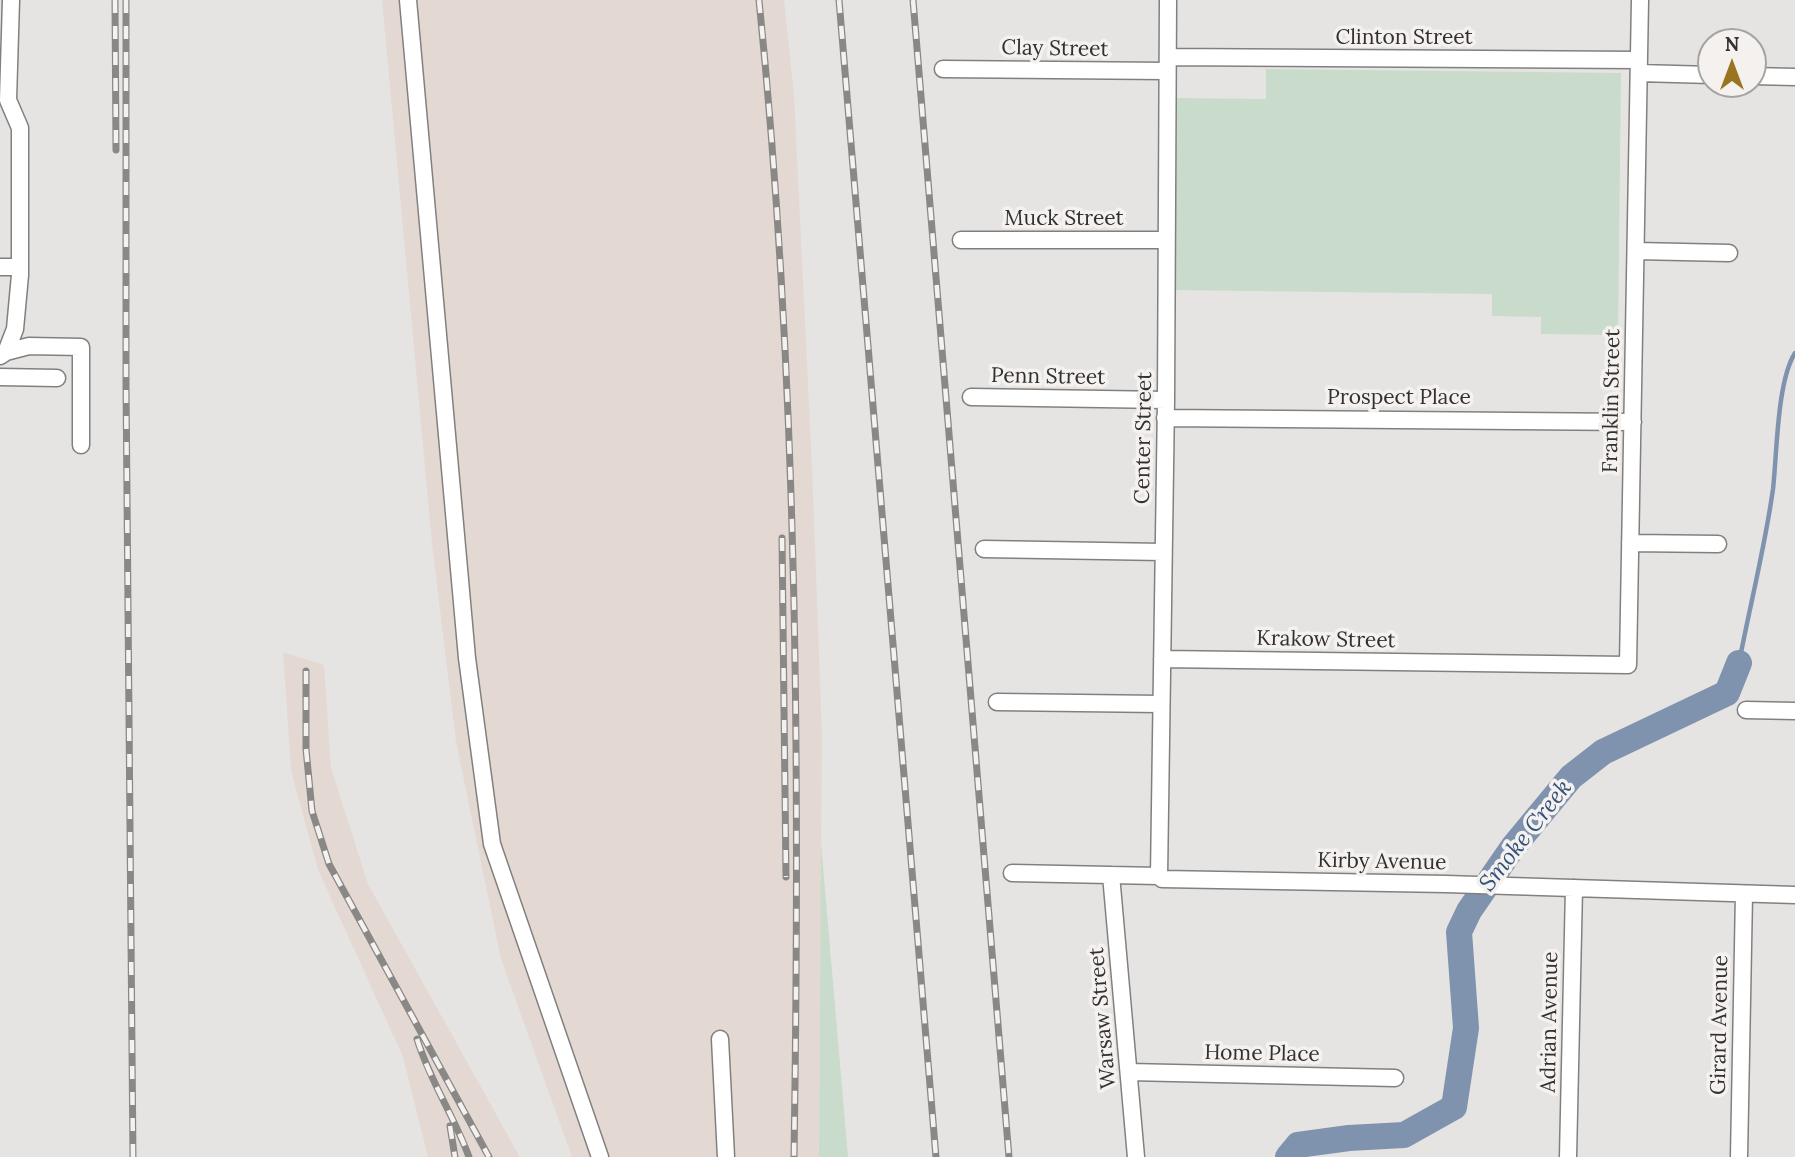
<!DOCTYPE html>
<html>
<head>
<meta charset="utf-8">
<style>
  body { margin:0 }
  #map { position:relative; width:1795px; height:1157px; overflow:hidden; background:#e6e4e2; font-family:Lora,serif }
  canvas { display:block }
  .north { position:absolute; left:1697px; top:28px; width:70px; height:70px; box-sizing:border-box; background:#f4f1ef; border:2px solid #a6a4a3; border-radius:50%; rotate:0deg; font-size:19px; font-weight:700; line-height:28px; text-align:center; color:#323030 }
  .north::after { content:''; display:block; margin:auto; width:24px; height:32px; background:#98751e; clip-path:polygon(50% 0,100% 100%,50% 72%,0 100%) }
</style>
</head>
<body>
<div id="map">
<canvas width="1795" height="1157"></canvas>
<div class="north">N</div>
</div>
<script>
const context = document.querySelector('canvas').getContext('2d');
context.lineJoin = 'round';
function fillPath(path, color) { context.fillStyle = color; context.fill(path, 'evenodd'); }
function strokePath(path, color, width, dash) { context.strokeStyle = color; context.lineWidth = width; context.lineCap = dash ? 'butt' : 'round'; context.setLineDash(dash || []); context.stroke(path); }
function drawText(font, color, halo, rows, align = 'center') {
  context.font = font + ' Lora,serif'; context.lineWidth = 7; context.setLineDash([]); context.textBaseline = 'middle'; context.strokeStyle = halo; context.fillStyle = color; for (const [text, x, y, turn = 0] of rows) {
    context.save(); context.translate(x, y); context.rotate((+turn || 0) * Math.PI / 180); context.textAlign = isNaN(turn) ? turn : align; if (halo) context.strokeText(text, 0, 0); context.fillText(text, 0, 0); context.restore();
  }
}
const built = new Path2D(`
  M382 0H784L794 94 812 466 822 734 819 1157H572L501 959 456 742 432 544Z
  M283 652 324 665 331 768 368 884 520 1157H428L403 1057 318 870 291 771Z`);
const green = new Path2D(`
  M1266 69 1621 73 1618 335 1541 334V317L1492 316V294L1170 290 1172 98 1266 99Z
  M821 843 848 1157H819Z`);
const stream = new Path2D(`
  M1739 663C1750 605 1765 547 1773 489 1777 454 1777 381 1795 353`);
const river = new Path2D(`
  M1288 1157 1298 1145 1349 1138 1404 1135 1454 1107 1466 1028 1459 932 1469 911 1513 847 1571 777 1603 752 1727 693 1739 663`);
const minor = new Path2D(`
  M408 0 467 658 492 844 600 1157
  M1168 57 1639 60
  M943 69 1167 71
  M1639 73 1711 75
  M1753 76 1795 77
  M961 240H1166
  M1636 251 1729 253
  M0 267H20
  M6 352 29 346 81 347V445
  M0 356 6 352 15 329 20 275V128L8 100 11 0
  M0 377 57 378
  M971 397 1166 400
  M1165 418 1633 422
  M1630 543 1718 544
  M984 549 1163 552
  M1162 659 1628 665 1640 0
  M997 702 1161 704
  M1746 710 1795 711
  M1012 873 1159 876 1162 879 1446 884 1795 895
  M1111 875 1136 1157
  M1159 876 1166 400 1168 0
  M720 1039 726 1157
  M1129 1072 1395 1078
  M1568 1157 1574 888
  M1739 1157 1744 894`);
const rail = new Path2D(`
  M115 0 116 150
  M126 0V385L133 1157
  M759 0C798 384 800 771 794 1157
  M839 0 936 1157
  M913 0 1009 1157
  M782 538 786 877
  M306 671V749L312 811 329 864 489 1157
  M417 1039C430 1081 454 1116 469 1157
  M450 1126 455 1157`);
const streetNames = [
  ["Clinton Street",1404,38],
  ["Clay Street",1055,49,1],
  ["Muck Street",1064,219],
  ["Penn Street",1048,377,1],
  ["Prospect Place",1399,398],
  ["Franklin Street",1612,401,-89],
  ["Center Street",1144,438,-89],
  ["Krakow Street",1326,640,1],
  ["Kirby Avenue",1382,862,1],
  ["Warsaw Street",1103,1018,-95],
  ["Adrian Avenue",1550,1022,-89],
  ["Girard Avenue",1720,1025,-89],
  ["Home Place",1262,1054,1]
];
const waterNames = [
  ["Smoke Creek",1526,836,-52]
];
fillPath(built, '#e3d9d2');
fillPath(green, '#c9dbca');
strokePath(stream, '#7f93af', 4.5);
strokePath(river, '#7f93af', 26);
strokePath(minor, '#82807e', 19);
strokePath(minor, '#fff', 16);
strokePath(rail, '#8a8887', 7);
strokePath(rail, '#f4f1ef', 4.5, [13]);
drawText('21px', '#323030', '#f4f1ef', streetNames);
drawText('italic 23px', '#34537c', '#f4f1ef', waterNames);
</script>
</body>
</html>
